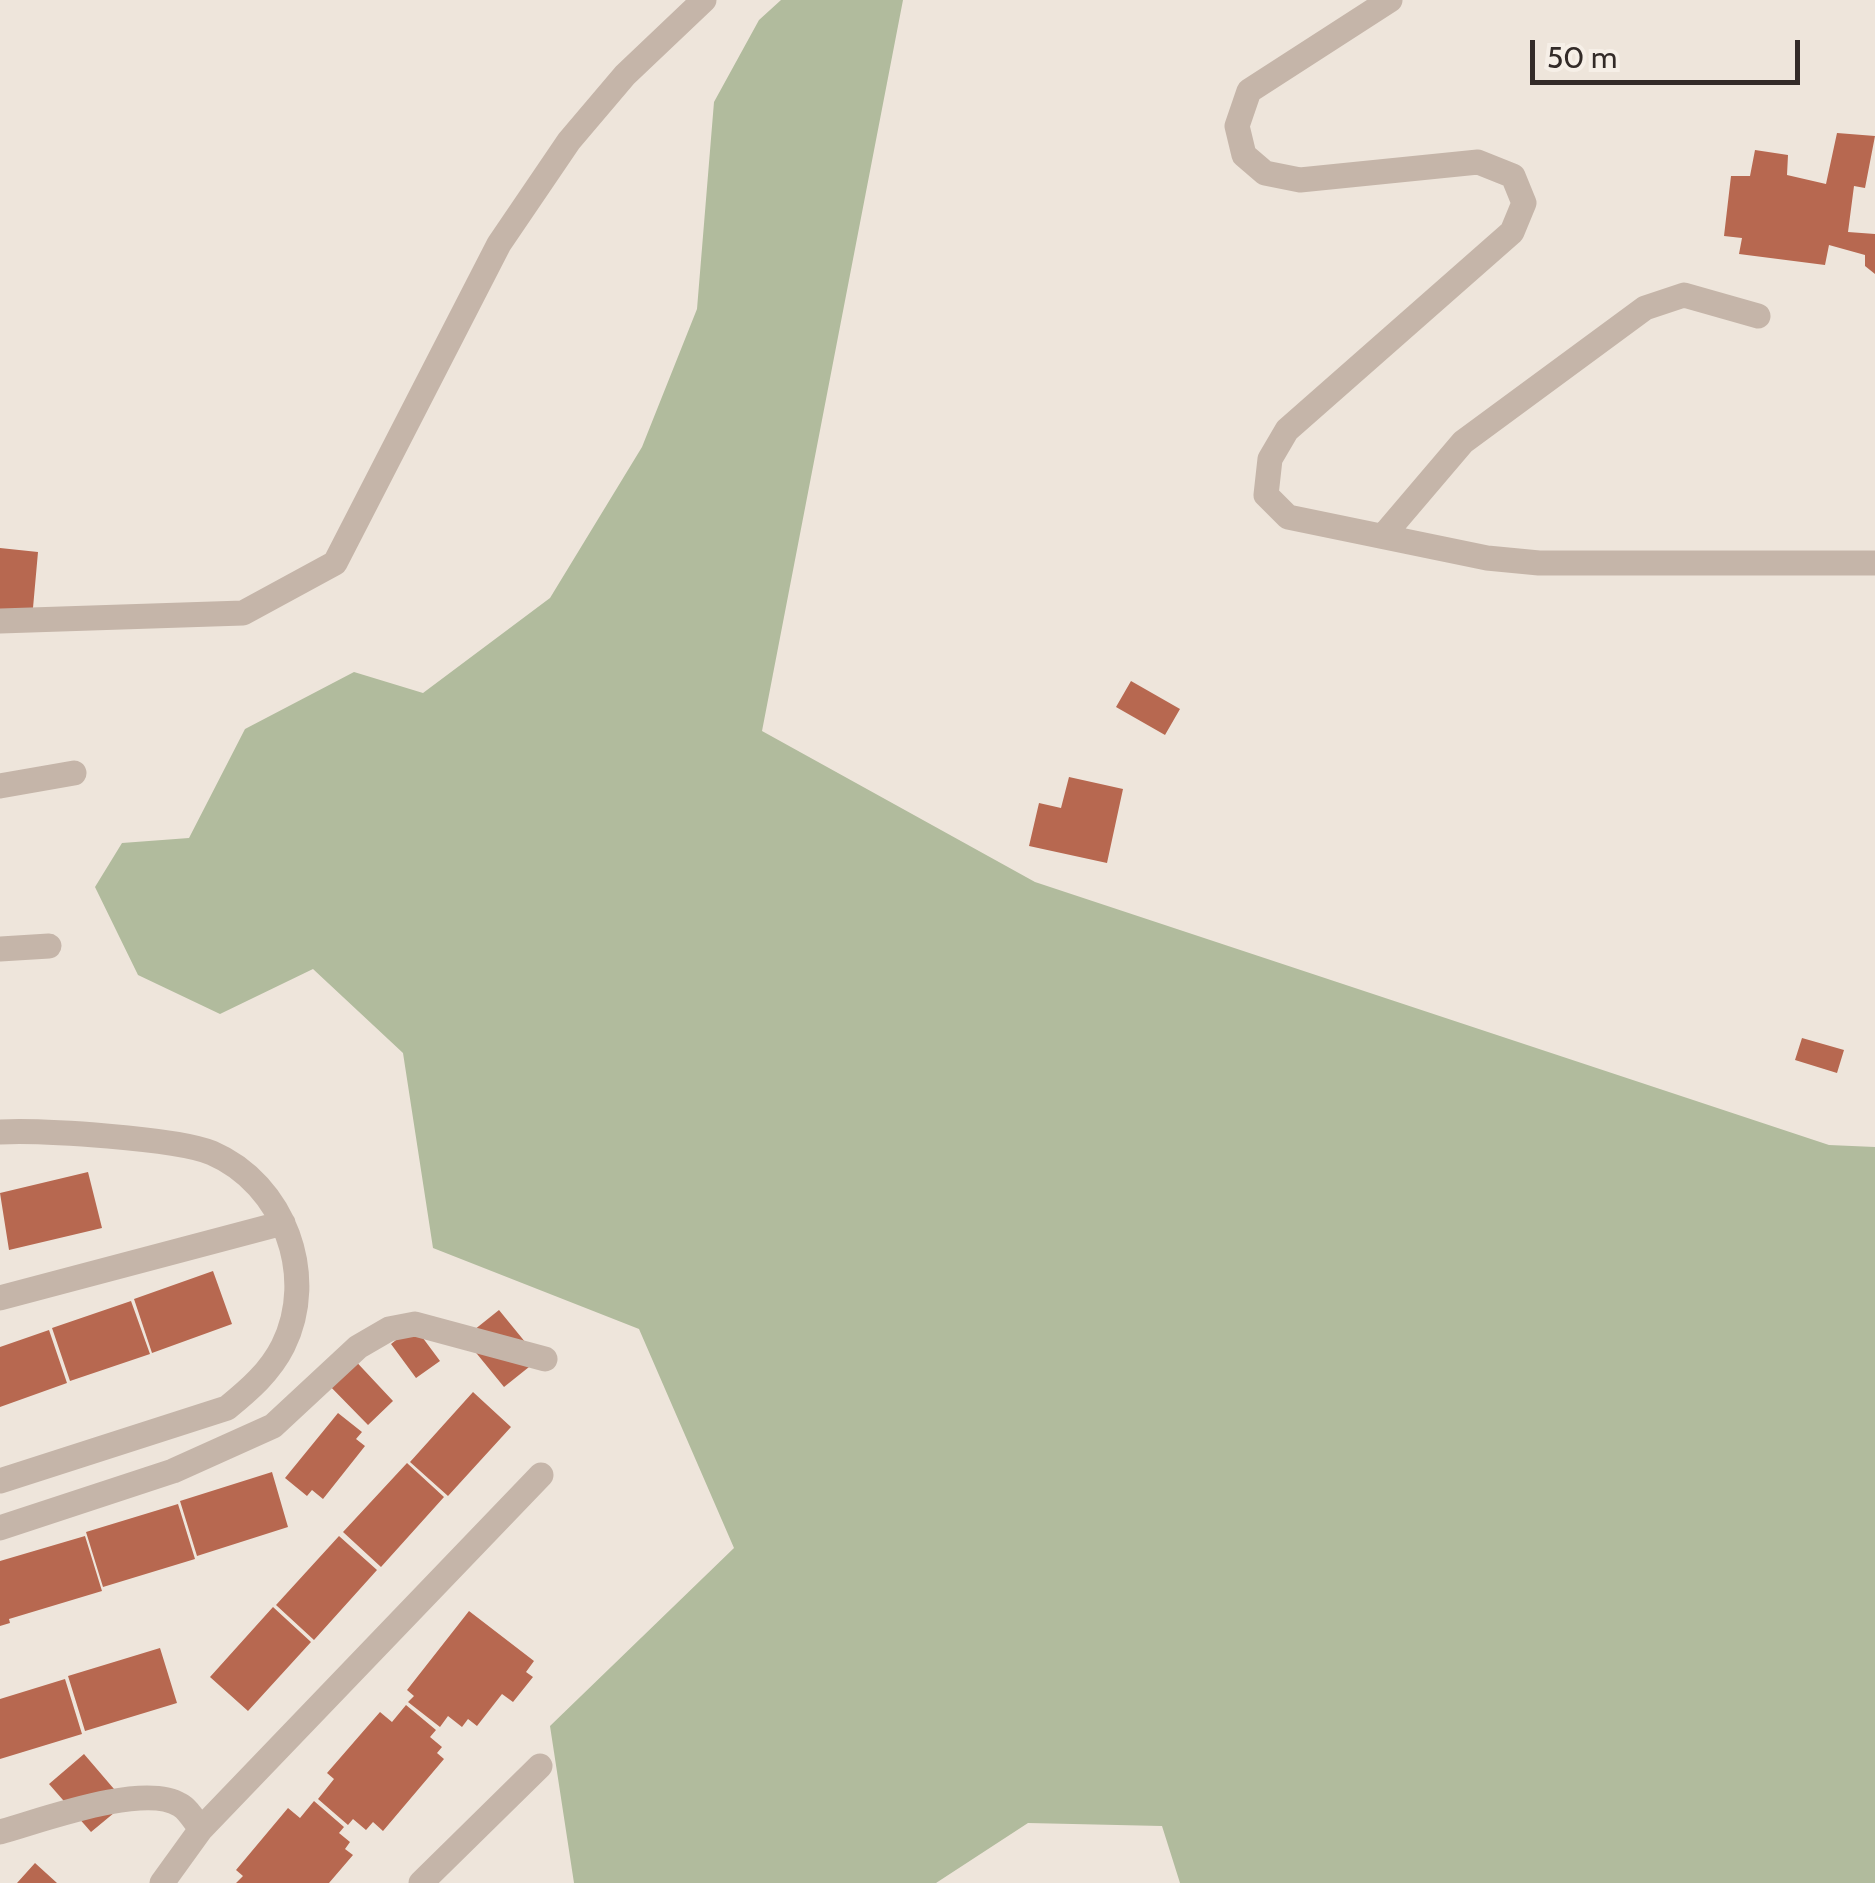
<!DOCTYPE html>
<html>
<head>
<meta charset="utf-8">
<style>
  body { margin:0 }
  #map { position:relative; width:1875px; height:1883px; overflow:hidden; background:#eee5db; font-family:Cabin,sans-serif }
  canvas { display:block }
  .scale { position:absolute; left:1530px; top:40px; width:270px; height:45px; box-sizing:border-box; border:5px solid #332b28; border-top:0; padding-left:12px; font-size:30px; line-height:35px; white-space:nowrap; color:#332b28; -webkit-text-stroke:8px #f6efe7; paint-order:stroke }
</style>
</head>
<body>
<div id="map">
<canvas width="1875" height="1883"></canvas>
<div class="scale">50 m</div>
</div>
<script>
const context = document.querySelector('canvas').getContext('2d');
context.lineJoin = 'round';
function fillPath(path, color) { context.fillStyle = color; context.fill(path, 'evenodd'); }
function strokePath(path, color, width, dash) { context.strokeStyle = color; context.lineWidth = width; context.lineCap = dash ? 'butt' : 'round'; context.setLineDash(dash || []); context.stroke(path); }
const green = new Path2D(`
  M781 0H903L762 731 1035 882 1829 1145 1875 1147V1883H1180L1162 1826 1028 1823 936 1883H574L550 1726 734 1548 639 1329 433 1248 403 1053 313 969 220 1014 138 975 95 887 122 843 189 838 245 729 354 672 423 693 550 598 642 447 697 309 714 102 759 20Z`);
const building = new Path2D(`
  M1837 133 1875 136 1865 188 1854 186 1848 232 1875 234V274L1865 266V255L1829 245 1825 265 1739 254 1742 238 1724 236 1731 176H1750L1755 150 1788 155 1787 175 1826 184Z
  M0 548 38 552 32 619 0 616Z
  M1131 681 1180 709 1165 735 1116 707Z
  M1069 777 1123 789 1107 863 1029 846 1039 803 1061 808Z
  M1802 1038 1844 1050 1837 1073 1795 1060Z
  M88 1172 102 1228 9 1250 0 1193Z
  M213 1271 232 1324 152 1353 134 1299Z
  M131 1301 150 1354 70 1381 52 1328Z
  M499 1310 539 1359 504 1387 464 1338Z
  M414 1326 440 1361 416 1378 391 1344Z
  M49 1330 67 1383 0 1407V1347Z
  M349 1354 393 1401 368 1425 323 1379Z
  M473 1392 511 1427 448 1496 410 1462Z
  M338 1413 362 1432 356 1439 365 1446 323 1499 312 1490 307 1496 285 1478Z
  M407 1463 444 1497 381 1567 343 1532Z
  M272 1472 288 1527 197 1556 180 1501Z
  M178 1504 195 1559 103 1587 86 1532Z
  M85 1536 102 1591 9 1619 10 1623 0 1626V1561Z
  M339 1536 377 1570 314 1640 276 1605Z
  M273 1607 311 1642 248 1711 210 1677Z
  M469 1611 534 1661 526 1672 533 1677 513 1702 502 1694 477 1726 468 1719 462 1727 448 1716 440 1727 408 1702 414 1696 407 1690Z
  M160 1648 177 1703 85 1731 68 1676Z
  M65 1679 82 1734 0 1759V1699Z
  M406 1705 436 1730 430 1737 442 1747 437 1753 444 1759 383 1831 373 1822 366 1830 353 1819 348 1825 318 1799 334 1779 327 1773 380 1712 392 1722Z
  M84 1754 126 1803 91 1832 49 1784Z
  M314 1801 344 1827 339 1833 350 1842 345 1849 353 1855 329 1883H236L243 1876 236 1870 288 1808 300 1818Z
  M35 1863 57 1883H17Z`);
const street = new Path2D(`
  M1390 0 1249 91 1237 126 1244 155 1265 173 1300 180 1478 162 1513 176 1524 203 1512 232 1287 430 1270 459 1266 495 1288 517 1487 558 1539 563H1875
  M1383 536 1463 442 1645 308 1684 295 1758 316
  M0 621 243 613 335 563 499 244 569 141 625 75 704 0
  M0 786 74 773
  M0 949 49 946
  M0 1132C42 1130 176 1138 212 1153 284 1184 318 1276 283 1346 270 1372 249 1390 227 1408L0 1481
  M0 1298 283 1223
  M0 1528 173 1471 273 1426 358 1347 389 1329 415 1324 545 1359
  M201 1829 541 1475
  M0 1832C40 1821 144 1782 180 1805 188 1809 195 1822 201 1829L162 1883
  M421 1883 540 1766`);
fillPath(green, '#b1bb9d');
fillPath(building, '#b76850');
strokePath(street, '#c5b5a9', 25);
</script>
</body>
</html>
